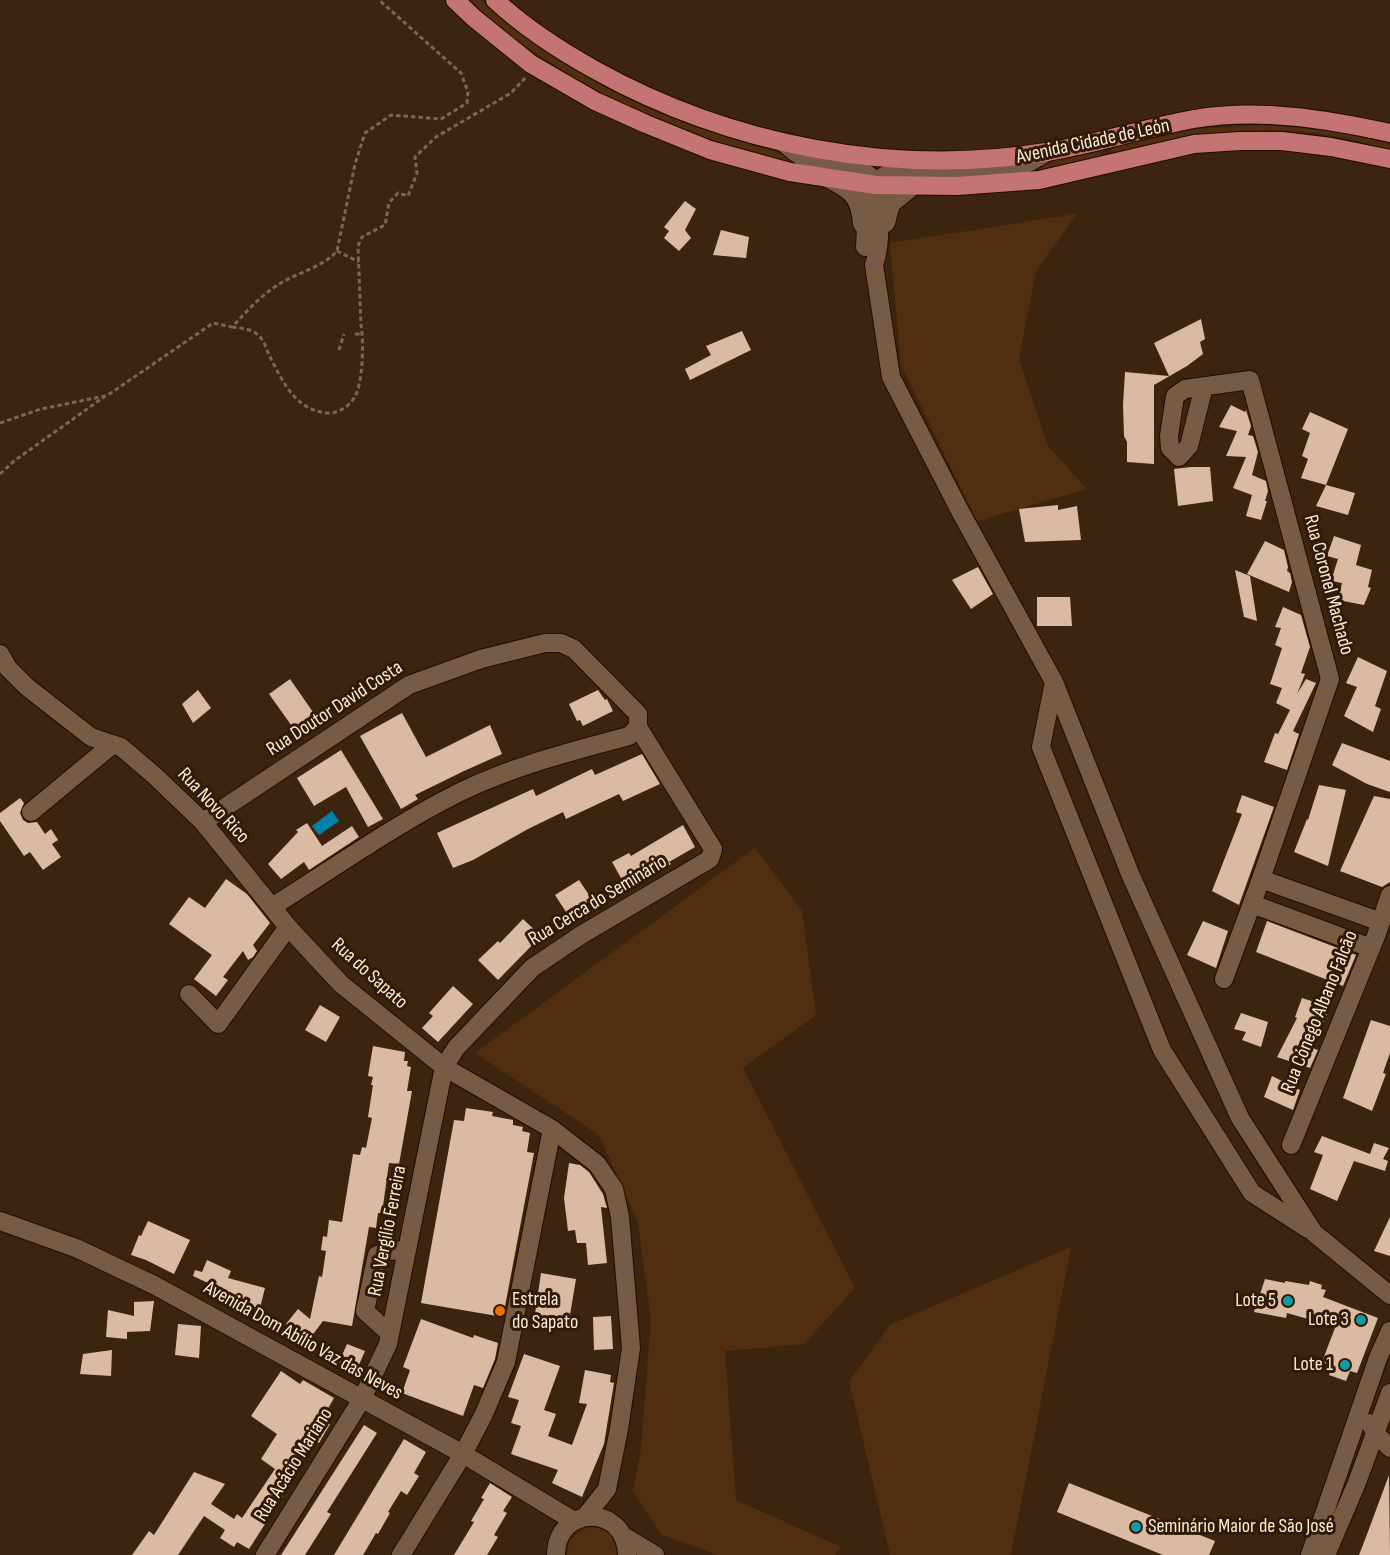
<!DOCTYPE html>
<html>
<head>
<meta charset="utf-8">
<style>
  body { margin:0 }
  canvas { display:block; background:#3c240f }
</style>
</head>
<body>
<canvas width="1390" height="1555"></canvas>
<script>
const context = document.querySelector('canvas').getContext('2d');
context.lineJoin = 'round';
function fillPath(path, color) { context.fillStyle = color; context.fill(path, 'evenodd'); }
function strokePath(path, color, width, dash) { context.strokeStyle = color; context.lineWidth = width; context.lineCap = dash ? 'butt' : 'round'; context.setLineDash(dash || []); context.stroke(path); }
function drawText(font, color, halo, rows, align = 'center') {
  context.font = font + ' "Sofia Sans Condensed",sans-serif'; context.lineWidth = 6; context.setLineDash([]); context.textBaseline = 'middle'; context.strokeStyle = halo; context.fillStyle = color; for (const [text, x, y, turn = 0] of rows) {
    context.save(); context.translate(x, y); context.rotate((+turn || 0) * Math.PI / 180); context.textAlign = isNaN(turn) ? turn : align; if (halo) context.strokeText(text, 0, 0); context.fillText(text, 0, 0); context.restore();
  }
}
const green = new Path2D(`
  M470 0H480C541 54 612 97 689 124 719 135 750 144 781 154L789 159 797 161 796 164 748 152 673 126 583 84 504 32Z
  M1264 125 1335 131 1390 144V150C1294 118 1207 129 1111 153V148L1196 129Z
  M1100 152 1101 158 1024 173 1054 160Z
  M1077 214 1036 271 1019 359 1048 446 1087 489 977 521 901 365 890 243Z
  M755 848 802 911 816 1015 743 1068 855 1288 804 1344 725 1351 736 1500 841 1547 835 1555H717L661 1534 633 1491 641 1449 651 1320 638 1223 599 1135 475 1053Z
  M1071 1247 1011 1555H890L849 1381 891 1324Z
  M590 1527C611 1529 614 1535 618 1555H567C567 1541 576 1530 590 1527Z`);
const water = new Path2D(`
  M332 811 339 821 319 835 312 826Z`);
const building = new Path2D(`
  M685 201 696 209 685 230 691 238 679 251 664 238 669 231 664 227Z
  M721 230 749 237 746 258 713 255Z
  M1201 319 1205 339 1200 342 1203 354 1187 366 1154 385V464L1127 462V442L1124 436 1123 405 1125 372 1169 376 1154 343Z
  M742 331 751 350 690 380 685 369 711 355 706 346Z
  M1231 405 1245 412 1246 410 1251 426 1248 435 1253 436 1258 452 1252 475 1266 481 1268 491 1265 501H1267L1261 520 1246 516 1252 495 1233 488 1246 457 1226 456 1237 431 1219 427Z
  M1310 412 1348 429 1326 485 1301 478 1308 459 1302 456 1310 433 1302 429Z
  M1191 467H1210L1213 501 1178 506 1174 469Z
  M1326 485 1355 493 1348 515 1316 506Z
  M1058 505V510L1077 506 1081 540 1025 542 1019 509Z
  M1334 536 1361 545 1356 565 1372 570 1368 587 1371 588 1364 605 1338 600 1342 583 1331 581 1338 559 1327 556Z
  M1265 541 1284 550 1288 567 1287 571 1290 573 1292 582 1289 592 1247 574Z
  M978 567 993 594 971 609 952 580Z
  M1235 570 1250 576 1257 621 1244 617Z
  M1037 597H1070L1072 626H1037Z
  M1283 607 1301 615 1310 647 1301 673 1305 674 1297 694 1306 679 1316 683 1293 731 1299 734 1287 770 1264 762 1275 733 1278 734 1290 710 1276 703 1282 688 1270 684 1282 648 1275 645 1281 628 1275 627Z
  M1358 657 1387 671 1375 706 1381 709 1373 732 1344 716 1357 687 1346 683Z
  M290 679 315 715 294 729 269 694Z
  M198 690 211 708 193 723 182 704Z
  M598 690 605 700 607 699 613 711 583 726 580 720 577 721 569 704Z
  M402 713 426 757 490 725 502 754 464 771 415 795 418 799 401 809 360 736Z
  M1342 743 1390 761V792L1367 784 1332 765Z
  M341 750 383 819 368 827 346 787 314 806 297 778Z
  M642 754 660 784 623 801 619 794 566 819 563 812 528 829 473 860 453 868 437 833 533 789 536 796 592 769 595 775Z
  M1319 785 1346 790 1328 866 1294 852 1307 819 1308 820Z
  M1242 795 1274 807 1239 905 1212 891 1242 814 1236 812Z
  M1374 796 1390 799V882L1382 887 1340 871Z
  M20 798 24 803 20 813 23 820 28 823 37 822 45 834 51 829 58 840 52 844 61 857 43 870 30 852 24 856 0 821V813Z
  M307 823 322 846 352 826 359 837 309 870 304 862 281 879 268 864 298 832 296 830Z
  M683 825 695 847 669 862 671 864 650 876 649 873 626 887 612 862 629 853 631 856Z
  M226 879 247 894 270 923 253 945 257 951 253 957 248 960 243 951 223 977 228 980 216 996 194 979 212 955 169 924 189 897 205 908Z
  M579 880 591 898 586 900 592 909 572 921 555 895Z
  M523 919 541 936 498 980 478 960 498 941 500 943Z
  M1203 921 1228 931 1216 968 1187 955Z
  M1267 921 1356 955 1343 986 1256 952Z
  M453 986 473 1004 438 1042 422 1028 433 1016 429 1013Z
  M1302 998 1330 1007 1312 1048 1318 1050 1310 1068 1277 1057 1297 1018 1295 1017Z
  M320 1005 340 1017 326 1042 305 1030Z
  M1241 1013 1268 1022 1261 1047 1242 1040 1246 1032 1234 1029Z
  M1371 1020 1390 1026V1053L1383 1073 1386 1074 1372 1111 1343 1098Z
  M373 1046 405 1052 404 1061H408L407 1066 411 1067 407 1091H412L399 1164 389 1163 382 1213H378L376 1228 369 1227 352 1326 323 1321 305 1345 306 1340 286 1324 298 1309 310 1319 319 1276 322 1277 326 1251 321 1250 323 1236 327 1237 329 1220 342 1222 353 1154 360 1155 362 1147 366 1148 372 1118 368 1117 373 1085H371L373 1077 368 1076Z
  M1272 1076 1300 1090 1293 1110 1264 1097Z
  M466 1108 493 1112 492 1116 513 1120V1125L523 1127 522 1131 530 1133 527 1152 534 1153 503 1317 421 1303 454 1120 464 1121Z
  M1322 1136 1370 1154 1374 1143 1389 1148 1383 1159 1388 1161 1385 1171 1354 1161 1337 1201 1310 1189 1323 1155 1314 1152Z
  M569 1163 580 1165 589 1172 603 1194 607 1208 601 1207 607 1263 588 1265 586 1243H577L575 1230 568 1231 564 1198Z
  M1390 1217V1256L1374 1251Z
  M148 1221 190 1240 174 1274 146 1260 131 1255 139 1235 141 1236Z
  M207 1260 231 1271 228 1278 265 1288 260 1308 239 1304 240 1298 193 1276 195 1270 202 1272Z
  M541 1273 576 1279 568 1327 534 1321Z
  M1265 1279 1285 1283V1281L1309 1285 1310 1281 1322 1285 1321 1289 1326 1290 1323 1297 1378 1318 1357 1373 1350 1371 1346 1381 1329 1375 1332 1366 1322 1362 1338 1320 1311 1314 1308 1319 1287 1313 1286 1318 1254 1312Z
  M154 1301 150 1331 127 1332V1339L106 1337 108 1310 134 1316V1302Z
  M611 1316 613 1349 594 1350 593 1317Z
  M421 1319 473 1338 474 1335 498 1343 495 1359 483 1388 474 1385 463 1416 402 1393 410 1370 403 1367Z
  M178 1324 201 1326 199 1358 175 1355Z
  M347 1344 365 1351 355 1374 337 1367Z
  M112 1350 111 1376 80 1374 83 1354Z
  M524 1354 560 1366 544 1410 556 1414 548 1436 572 1445 587 1404 579 1403 585 1370 611 1375 610 1382 614 1383 604 1444 582 1497 552 1483 558 1470 511 1454 521 1426 511 1423 519 1400 508 1397Z
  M281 1371 300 1384 303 1380 334 1398 322 1419 330 1424 319 1443 316 1441 281 1494 283 1496 249 1549 237 1542 234 1547 220 1538 225 1530 204 1516 178 1555H132L149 1531 154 1535 194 1472 225 1484 211 1504 234 1519 237 1514 242 1518 275 1469 261 1459 277 1434 251 1416Z
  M364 1425 377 1433 327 1512 331 1514 305 1555H281Z
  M404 1439 426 1452 414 1473 419 1476 407 1495 401 1491 388 1512 390 1513 378 1534 376 1533 363 1555H334Z
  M1389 1475 1390 1555H1359L1366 1537Z
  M490 1483 512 1497 503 1511 507 1513 494 1535 498 1537 487 1555H454L474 1522 471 1521 484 1499 481 1498Z
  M1069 1483 1215 1541 1209 1555H1163L1057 1512Z`);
const path = new Path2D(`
  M337 251 359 262
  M232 327C241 328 252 329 258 335 264 340 266 348 269 355 282 380 295 411 328 413 339 413 348 407 354 398 363 386 364 341 361 326L358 246 362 237 385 225 389 203 398 193 408 196 417 173 415 157 436 137 511 93 525 78
  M355 334H362
  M339 350 344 334
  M0 423 41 409 105 396 111 393 213 323 232 327C248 310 261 295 281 283 299 272 323 267 337 251L355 164 365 133 391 115 441 119 467 103 468 92 461 73 379 0
  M0 474 14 461 104 397`);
const minor = new Path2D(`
  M784 143C792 150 800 157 811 161 849 173 882 157 880 214 879 232 880 248 874 265L891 377 960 511 1054 682 1131 876 1240 1118 1314 1233 1390 1295
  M827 178C851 190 860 196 862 224
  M886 223 891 204 913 186
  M865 247C867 222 863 175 897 172L1010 169 1030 162 1048 152
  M1204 386 1189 446 1179 457 1170 448 1169 436 1175 396 1185 389 1250 380 1330 679 1261 879 1224 979
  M0 654 8 668 27 687 91 737 121 747 155 776 203 822 288 927 341 984 444 1067 552 1129 597 1164 614 1189 620 1217 631 1348 619 1429 607 1489 585 1517
  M1054 682 1041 747 1162 1050 1252 1193 1308 1229
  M31 812 113 744
  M203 822 409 685 481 659 545 643H561L574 649 638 714V727
  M1261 879 1381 922
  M1252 904 1371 948
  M272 907C334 868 394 825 460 792 514 766 572 751 629 736L638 727
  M189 994 218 1024 288 927
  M1291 1145 1376 936 1390 895
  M0 1221 76 1248 154 1285 463 1454 574 1521
  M390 1334 365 1311 377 1255 387 1251 407 1250
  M1370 1423 1375 1433 1390 1448
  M625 1537 655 1555
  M265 1555 362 1399 388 1344 444 1067 456 1048 532 968 581 935 710 859 713 849 638 727
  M401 1555 463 1454 483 1416 506 1362 552 1129
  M556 1555C556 1505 626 1503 627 1555
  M1310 1555 1378 1358 1390 1331
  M1326 1555 1356 1485 1390 1393`);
const major = new Path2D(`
  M455 0 474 18 531 64 595 101 646 124 710 150 790 172 876 185 957 186 1039 180 1194 144 1240 141H1282L1331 147 1390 159
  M495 0C525 28 559 50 595 70 730 145 893 177 1046 152 1096 144 1144 128 1194 119 1259 108 1326 119 1390 133`);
const markers = [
  [1288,1301,6,"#0f9aa8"],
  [500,1311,6,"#e8710a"],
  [1361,1320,6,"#0f9aa8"],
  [1345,1365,6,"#0f9aa8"],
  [1136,1527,6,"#0f9aa8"]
];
const streetNames = [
  ["Avenida Cidade de León",1093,142,-12],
  ["Rua Coronel Machado",1328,585,75],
  ["Rua Doutor David Costa",335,709,-33],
  ["Rua Novo Rico",213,806,47],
  ["Rua Cerca do Seminário",598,901,-31],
  ["Rua do Sapato",369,974,42],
  ["Rua Cónego Albano Falcão",1320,1012,-68],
  ["Rua Vergílio Ferreira",388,1231,-79],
  ["Avenida Dom Abílio Vaz das Neves",303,1341,29],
  ["Rua Acácio Mariano",294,1465,-58]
];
const poiNames = [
  ["Estrela",512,1300,"left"],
  ["do Sapato",512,1323,"left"],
  ["Lote 5",1276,1301],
  ["Lote 3",1349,1320],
  ["Lote 1",1333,1365],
  ["Seminário Maior de São José",1148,1527,"left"]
];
fillPath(green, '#512e0f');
fillPath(water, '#0181a9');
fillPath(building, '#dabaa2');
strokePath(minor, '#220c00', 20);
strokePath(major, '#220c00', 20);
strokePath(path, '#7c6654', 3, [4.5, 3]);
strokePath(minor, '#775b45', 18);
strokePath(major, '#c37473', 18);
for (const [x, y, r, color] of markers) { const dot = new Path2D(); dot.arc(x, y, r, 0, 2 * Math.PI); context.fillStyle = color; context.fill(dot); strokePath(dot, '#321a05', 2); }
drawText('20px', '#fae9dc', '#321a05', streetNames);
drawText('20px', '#fae9dc', '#321a05', poiNames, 'right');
</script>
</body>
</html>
